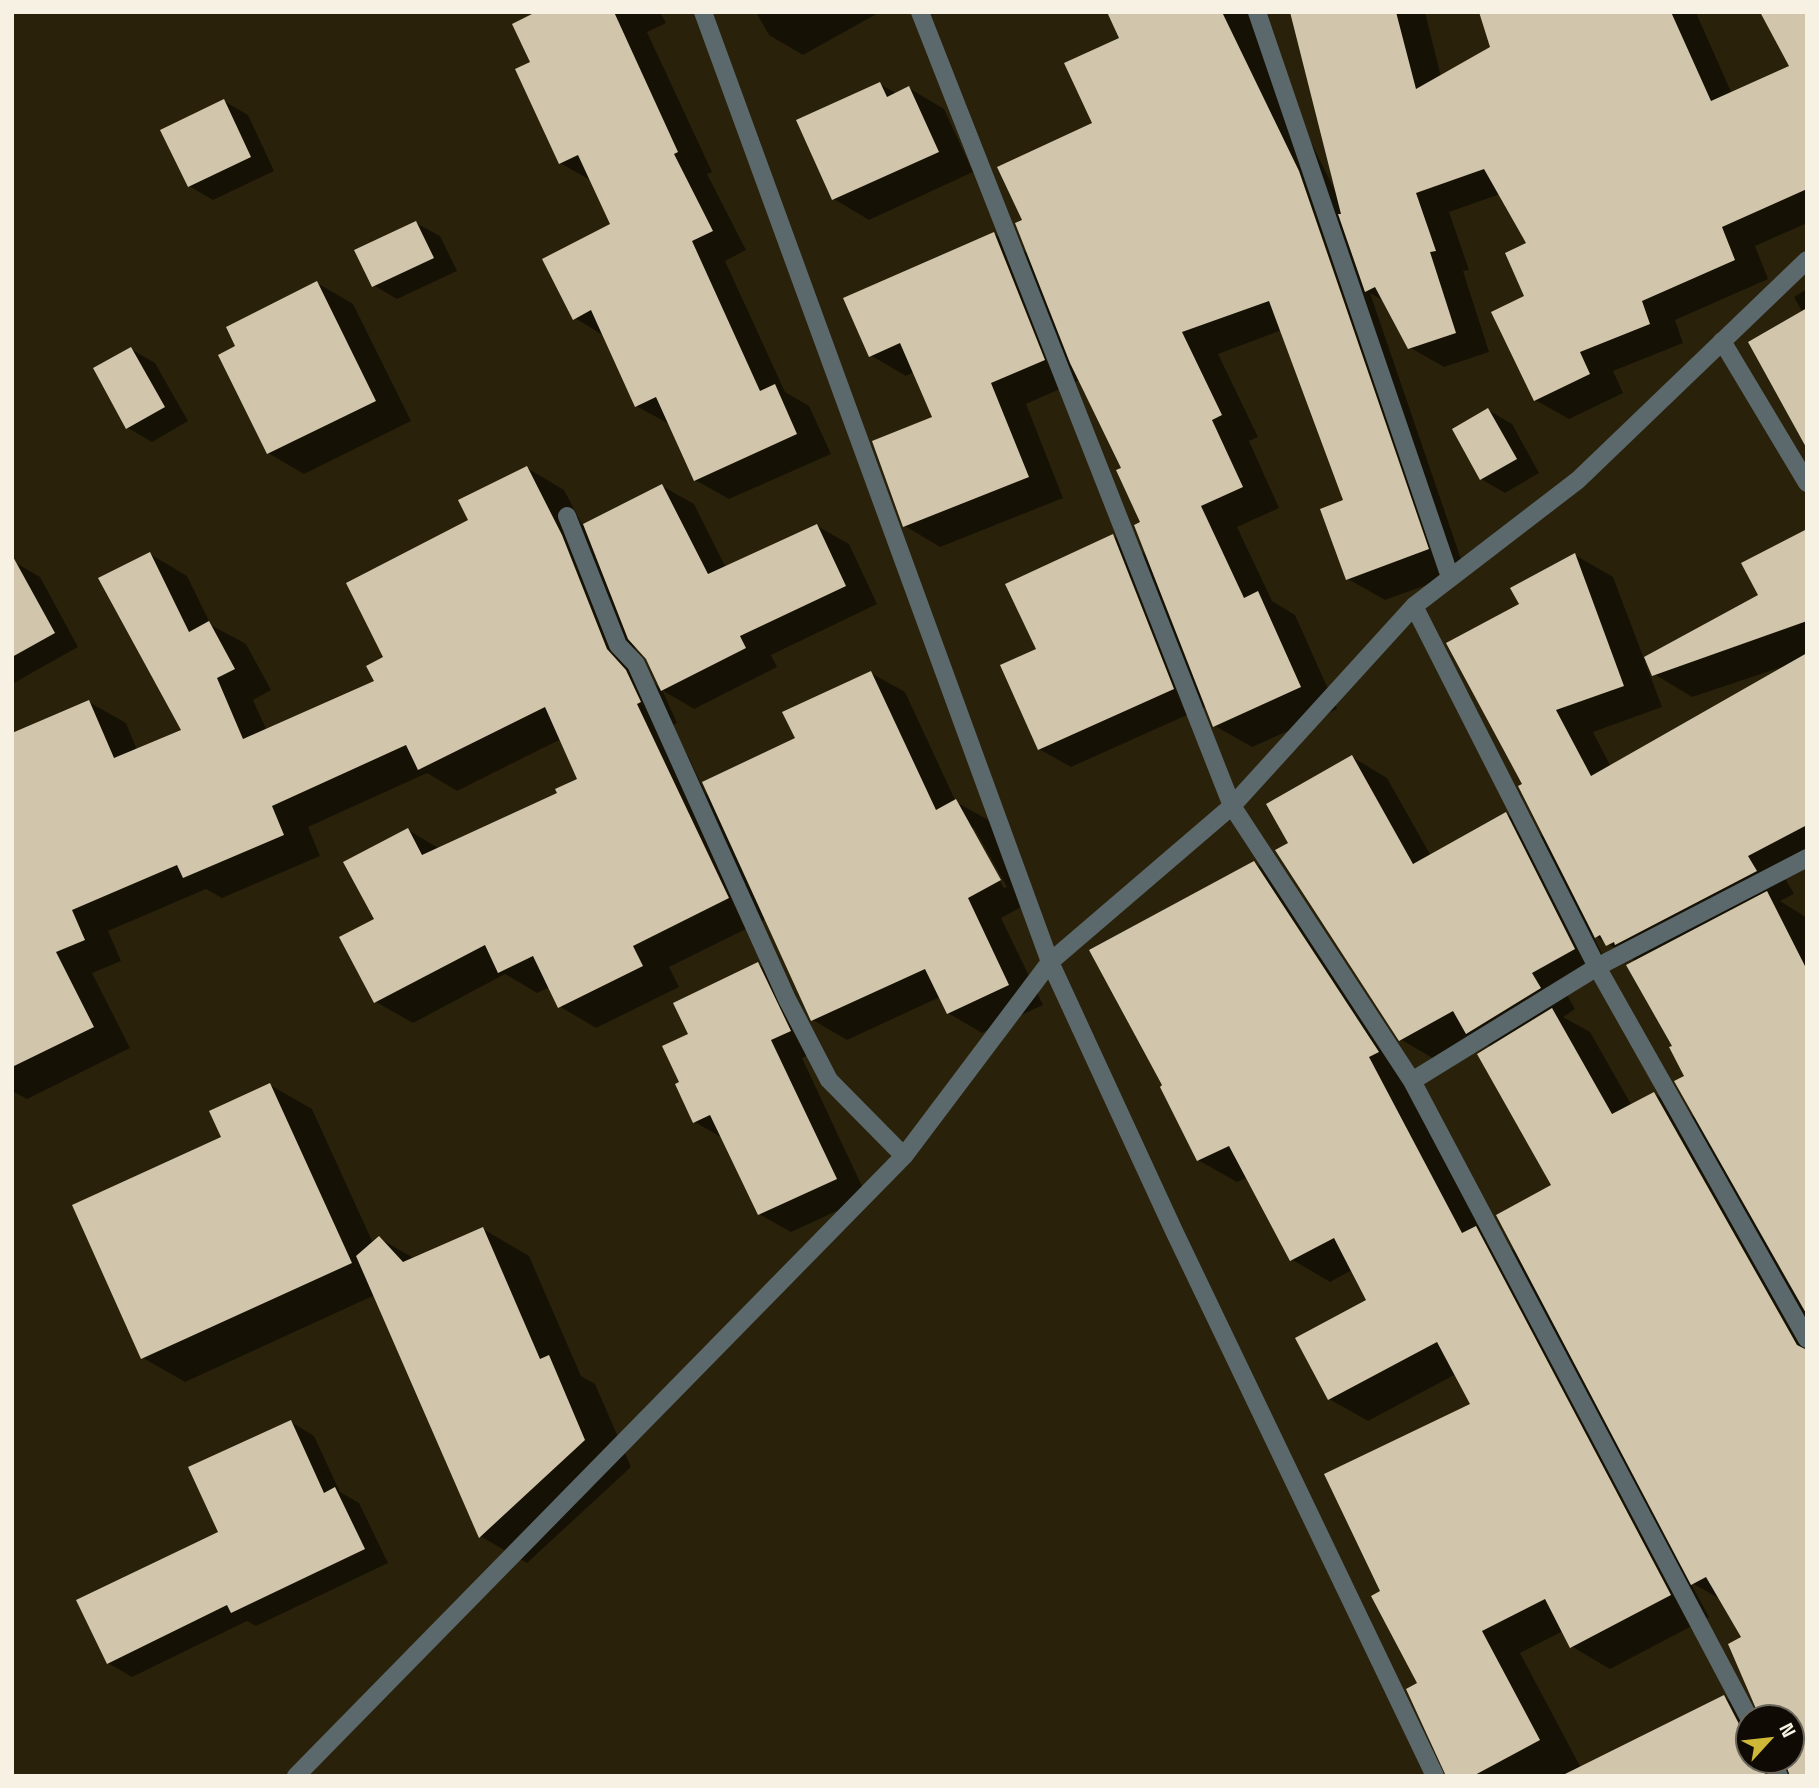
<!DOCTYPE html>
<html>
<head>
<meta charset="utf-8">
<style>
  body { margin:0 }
  #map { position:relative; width:1819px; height:1788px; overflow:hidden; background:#2a210a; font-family:"Space Grotesk",sans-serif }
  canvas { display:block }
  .frame { position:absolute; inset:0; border:14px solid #f7f1e3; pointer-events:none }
  .north { position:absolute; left:1735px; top:1704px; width:70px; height:70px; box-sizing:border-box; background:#0f0b04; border:2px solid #6c675d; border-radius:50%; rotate:63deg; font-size:19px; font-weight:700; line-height:28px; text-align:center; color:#f7f1e3 }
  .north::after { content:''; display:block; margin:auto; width:24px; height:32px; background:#cfb837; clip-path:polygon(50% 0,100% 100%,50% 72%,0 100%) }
</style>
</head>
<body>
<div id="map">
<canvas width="1819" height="1788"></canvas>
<div class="frame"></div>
<div class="north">N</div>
</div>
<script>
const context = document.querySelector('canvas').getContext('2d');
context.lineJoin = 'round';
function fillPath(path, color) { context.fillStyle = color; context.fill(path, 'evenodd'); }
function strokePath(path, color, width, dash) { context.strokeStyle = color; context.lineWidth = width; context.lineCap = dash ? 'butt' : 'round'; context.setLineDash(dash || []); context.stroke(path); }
const shadow = new Path2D(`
  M540 12H660L666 23 647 32 712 172 707 174 746 250 725 261 785 392 809 406 831 454 729 499 695 480 671 425 636 406 604 336 575 318 612 225 592 181 560 163 533 63Z
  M756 12H880L803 55 769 35Z
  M1163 12H1247L1336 193 1292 12H1425L1441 77 1492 48 1479 12H1704L1697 15 1732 94 1791 67 1807 12V223L1755 246 1768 279 1675 320 1683 343 1613 371 1623 393 1569 419 1535 400 1527 297 1528 244 1500 194 1449 212 1469 270 1463 271 1489 352 1444 367 1409 347 1384 301 1370 293 1465 571 1385 600 1348 579 1345 501 1282 330 1218 354 1258 437 1249 441 1279 508 1237 527 1272 601 1295 615 1337 709 1252 747 1215 726 1207 706 1071 767 1039 749 1038 650 1113 536 1148 556 1142 522 1123 468 1080 380 1026 404 1063 498 940 547 905 526 934 418 914 372 906 376 870 355 994 234 1029 254 1024 221 1094 124 1103 47Z
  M880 84 897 94 909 88 944 109 973 172 869 220 834 199 798 121Z
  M224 101 248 115 274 171 213 200 189 186Z
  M416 223 440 236 457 271 397 299 373 285Z
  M317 283 353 304 411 421 304 474 268 453 237 347Z
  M1807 289V446L1803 313 1794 297Z
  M131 349 155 363 188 421 152 442 128 428 95 369Z
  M1488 410 1512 424 1539 473 1505 493 1481 479Z
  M527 468 564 490 583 526 662 486 694 504 726 568 817 526 849 544 877 604 771 655 777 667 694 709 662 690 648 658 632 641 644 672 663 692 677 723 673 725 706 794 797 739 871 673 905 692 956 802 990 821 1034 900 1001 918 1043 1005 982 1033 948 1013 940 997 847 1040 813 1020 766 919 669 967 679 987 596 1028 559 1006 550 987 537 993 505 974 413 1023 376 1002V920L408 830 440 849 559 794 579 780 561 739 457 791 427 773 308 827 320 856 222 898 206 889 108 931 121 961 92 973 130 1048 27 1099 12 1091V734L89 702 126 723 137 750 183 731 150 554 187 576 211 625 246 644 271 690 253 700 267 731 376 682 386 657 471 521ZM970 828H974L1007 887 1004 888Z
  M1807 531V867L1785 878 1794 894 1780 901 1807 918V1776H1447L1419 1684 1382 1592 1473 1405 1456 1374 1368 1421 1329 1399 1369 1301 1352 1270 1330 1282 1291 1259 1248 1177 1237 1182 1198 1160 1254 863 1293 885 1489 1236 1517 1252 1553 1186 1492 1047 1476 1038 1436 1060 1400 1039 1290 844 1352 757 1387 778 1431 856 1506 814 1546 838 1524 785 1521 605 1575 555 1613 577 1644 659 1760 595ZM1648 661 1654 674 1692 697 1791 664 1611 767 1593 732 1662 707 1645 662ZM1592 934 1636 961 1687 1077 1698 1119 1654 1094 1632 1106 1590 1032 1563 1017 1575 1009 1566 993 1610 969ZM1690 1582 1722 1600 1744 1638 1762 1718H1791V1760H1749V1718H1760L1724 1697 1581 1768 1520 1653 1563 1631 1571 1646 1610 1669 1709 1617Z
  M16 563 40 577 78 647 12 684V565Z
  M758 964 790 983 821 1049 802 1058 867 1197 791 1232 759 1214 724 1139 695 1122 682 1083 690 1035Z
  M270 1085 312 1109 373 1243 379 1238 415 1259 483 1229 529 1256 581 1376 595 1384 631 1467 527 1563 480 1536 375 1295 185 1382 143 1358 223 1138Z
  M291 1422 314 1436 340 1492 359 1503 388 1563 256 1626 247 1621 132 1677 108 1663 220 1533Z`);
const building = new Path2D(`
  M536 12H614L678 152 674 154 713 231 692 241 760 391 775 384 797 434 694 481 656 397 635 407 591 310 573 320 542 259 610 224 578 155 559 164 515 69 530 62 512 24Z
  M1107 12H1222L1299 171 1429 549 1346 580 1320 509 1343 500 1269 301 1182 332 1222 415 1212 420 1243 487 1201 506 1244 598 1258 591 1301 687 1213 727 1134 525 1140 522 1116 470 1121 468 1070 363 1015 223 1022 220 997 167 1092 123 1064 63 1119 38Z
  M1290 12H1396L1416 89 1490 47 1479 12H1671L1711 101 1789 66 1760 12H1807V189L1722 227 1735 260 1642 301 1650 324 1580 352 1590 374 1534 401 1491 312 1524 296 1505 253 1526 243 1484 169 1416 193 1436 251 1430 252 1456 333 1408 349 1375 287 1365 292 1338 214H1341Z
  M880 82 887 97 909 86 939 152 832 200 796 120Z
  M224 99 251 157 188 187 160 130Z
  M416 221 434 258 372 287 354 250Z
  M994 232 1045 360 991 383 1029 477 903 527 872 441 932 417 900 343 869 357 843 298Z
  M317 281 376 401 267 454 218 355 235 346 226 327Z
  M1807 308V449L1748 342Z
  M131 347 165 407 126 429 93 368Z
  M1488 408 1517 459 1480 480 1452 429Z
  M527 466 562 535 607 649 626 670 641 702 637 704 729 898 633 946 643 966 558 1008 533 956 498 973 485 945 374 1003 339 937 374 919 343 862 408 828 422 855 557 793 555 789 577 779 545 707 418 770 406 745 272 806 284 835 183 878 177 865 72 910 85 940 56 952 94 1027 12 1067V733L89 700 114 758 181 730 98 578 150 552 189 632 209 621 235 669 217 678 243 739 374 681 366 666 383 657 346 583 468 520 458 500Z
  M662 484 708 574 817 524 846 586 740 636 746 648 661 691 646 659 628 639 583 524Z
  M1807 529V621L1652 676 1644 657 1758 595 1741 563Z
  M1113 534 1174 689 1038 750 1000 665 1036 649 1005 584Z
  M1575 553 1624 686 1556 710 1591 776 1807 653V825L1748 856 1757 871 1615 945 1614 942 1606 946 1600 935 1595 938 1518 786 1522 784 1446 643 1519 604 1510 588Z
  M12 555 55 633 12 657Z
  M871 671 936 810 956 799 1001 880 968 898 1009 985 947 1014 925 969 811 1021 702 782 795 738 782 712Z
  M1352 755 1413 864 1506 812 1575 949 1532 973 1541 988 1466 1034 1453 1011 1399 1041 1275 850 1288 843 1266 804Z
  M1254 861 1379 1052 1369 1057 1462 1233 1476 1226 1671 1595 1570 1648 1545 1599 1482 1631 1540 1740 1473 1776H1446L1406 1689 1417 1683 1371 1596 1380 1591 1324 1474 1470 1404 1437 1342 1328 1400 1295 1338 1366 1300 1334 1238 1290 1261 1229 1146 1197 1161 1160 1087 1162 1085 1089 950Z
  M1767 891 1807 970V1315L1674 1081 1684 1076 1669 1047 1672 1046 1626 965Z
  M758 962 791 1031 771 1040 837 1179 758 1215 710 1115 693 1123 675 1084 679 1082 662 1046 688 1034 673 1003Z
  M1552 1008 1612 1114 1654 1092 1797 1345 1807 1350V1776H1790L1784 1760H1791V1718H1760L1728 1644 1741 1637 1706 1577 1691 1585 1496 1215 1551 1185 1477 1054Z
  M270 1083 352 1263 141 1359 72 1205 221 1137 209 1111Z
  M483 1227 540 1359 549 1355 585 1440 479 1538 356 1256 379 1236 403 1262Z
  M291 1420 324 1493 335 1487 365 1549 231 1613 227 1605 107 1664 76 1600 218 1532 188 1467Z
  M1724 1695 1739 1724 1749 1729V1760H1760L1766 1776H1561Z`);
const minor = new Path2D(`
  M703 12 1050 962 1174 1231 1435 1776
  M920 12 1232 806 1412 1081 1749 1718
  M1257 12 1450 577
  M1722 341 1807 483
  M567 516 618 645 636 664 787 999 829 1080 904 1156
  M1414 606 1597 967 1807 1339
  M1412 1081 1597 967 1807 858
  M1771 1760 1779 1776
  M296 1776 904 1156 1050 962 1232 806 1414 606 1578 480 1807 260`);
fillPath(shadow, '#0007');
fillPath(building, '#d1c6ab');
strokePath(minor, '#5b696c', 18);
</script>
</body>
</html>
